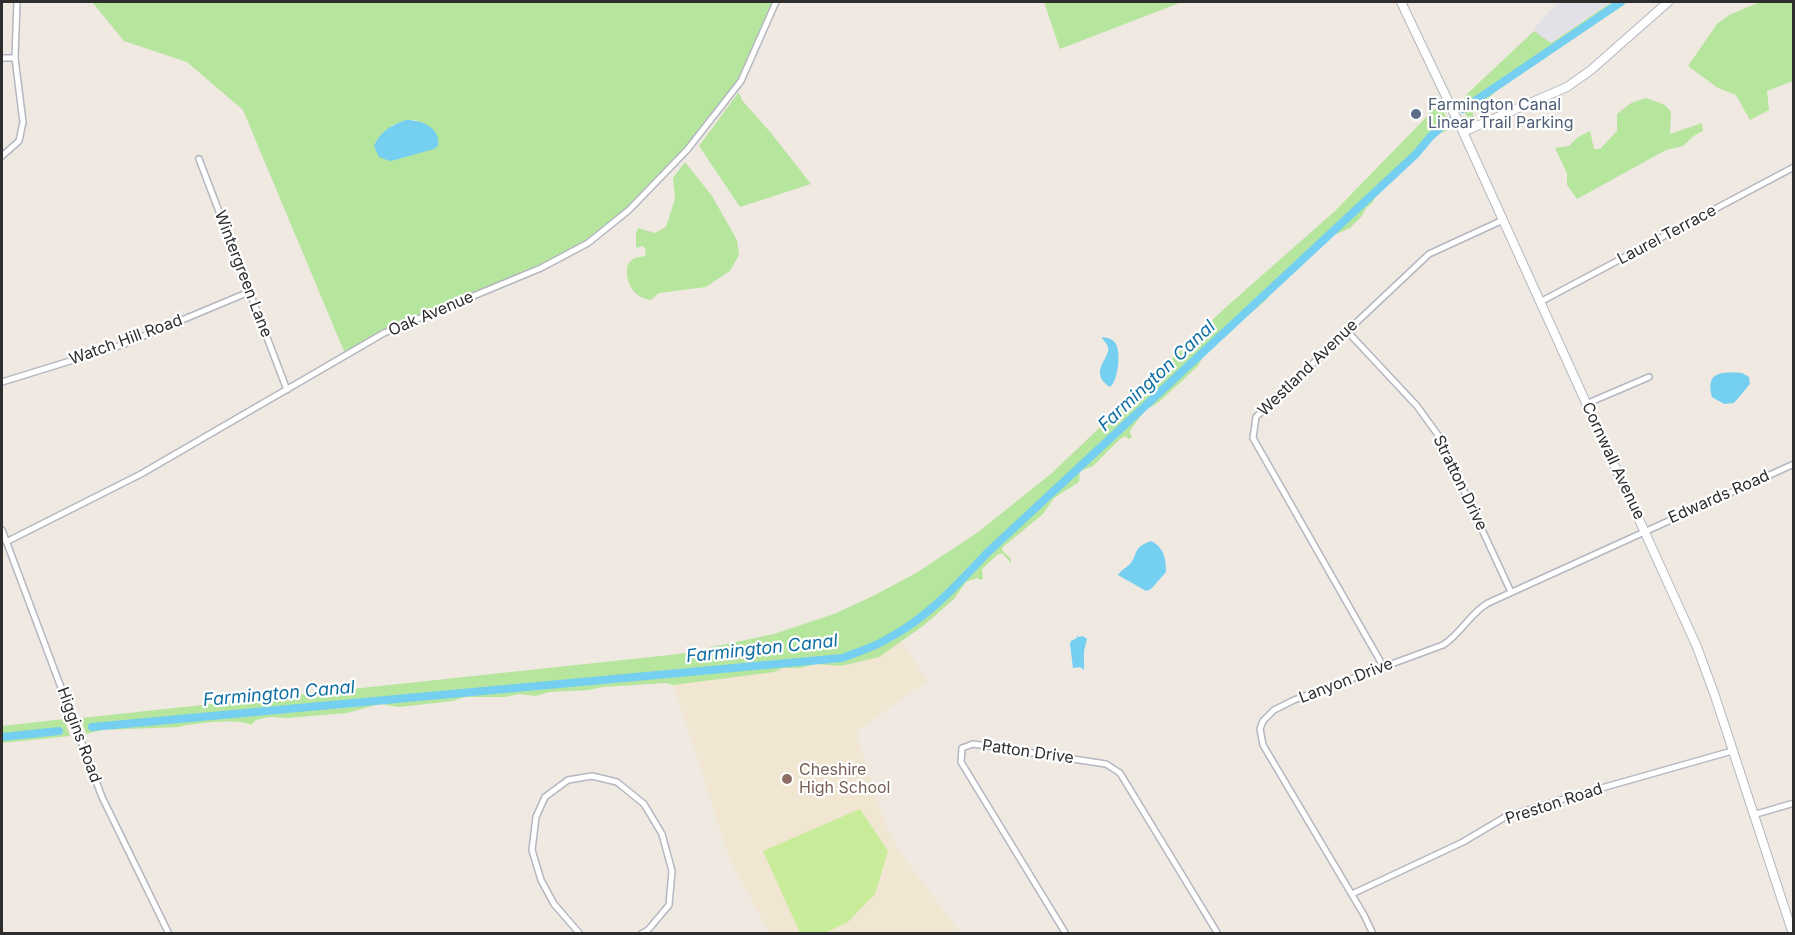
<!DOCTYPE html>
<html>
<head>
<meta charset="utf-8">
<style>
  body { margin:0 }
  #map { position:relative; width:1795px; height:935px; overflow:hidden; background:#efe9e1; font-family:Inter,sans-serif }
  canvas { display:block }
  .frame { position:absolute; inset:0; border:3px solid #2e2e2e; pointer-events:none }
</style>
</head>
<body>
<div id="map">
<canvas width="1795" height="935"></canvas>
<div class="frame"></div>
</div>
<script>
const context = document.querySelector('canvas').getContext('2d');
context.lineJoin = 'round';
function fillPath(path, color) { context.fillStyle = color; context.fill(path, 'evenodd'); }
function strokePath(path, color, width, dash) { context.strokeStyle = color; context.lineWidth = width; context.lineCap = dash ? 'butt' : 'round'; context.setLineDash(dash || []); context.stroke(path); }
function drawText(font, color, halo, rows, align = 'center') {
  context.font = font + ' Inter,sans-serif'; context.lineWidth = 4.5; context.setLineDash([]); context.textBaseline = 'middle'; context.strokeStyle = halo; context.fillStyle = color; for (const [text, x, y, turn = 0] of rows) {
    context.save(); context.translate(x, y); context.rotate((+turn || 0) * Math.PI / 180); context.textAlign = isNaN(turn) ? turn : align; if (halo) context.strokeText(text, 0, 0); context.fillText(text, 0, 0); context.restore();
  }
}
const industrial = new Path2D(`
  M1559 2H1612L1550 43 1534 31 1539 22Z`);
const education = new Path2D(`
  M902 641 927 681 856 732 886 827 897 847 960 933H770L732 865 673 685 783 668H804L816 664 841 666 879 657Z`);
const green = new Path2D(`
  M92 2H776L741 81 687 150 629 210 588 243 541 268 384 333 346 356 243 110 187 62 124 41ZM406 120H417L414 154 395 160 391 126Z
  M1044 2H1182L1060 49Z
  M1612 2H1628L1496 91 1473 113 1474 122 1468 118 1460 104 1467 94 1534 31 1551 43Z
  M1760 2H1793V81L1767 91 1769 110 1750 120 1736 95 1718 88 1688 66 1717 24 1729 15Z
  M738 93 741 96V99L771 133 811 184 740 207 699 146Z
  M1646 98 1665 105 1671 112 1670 134 1702 123 1703 131 1695 135 1683 146 1666 150 1577 199 1567 185V173L1555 148 1569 146 1578 137 1590 131 1594 149H1600L1617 131V114L1631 103Z
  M1440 103 1451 128 1430 139 1415 159 1378 193 1372 203 1366 208 1362 216 1350 228 1332 236 1275 289 1265 301 1208 349 1197 367 1160 401 1146 410 1140 417 1132 428 1130 432 1132 438 1128 439 1126 436 1120 439 1093 466 1080 471 1079 482 1054 498 1043 514 1003 547 1002 550 1011 559V563L1002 553 997 555 982 569 983 579 980 580 977 578 966 582 954 599 923 626 879 657 841 666 816 664 800 668H783L774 672 673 685 666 683 602 687 589 690 549 692 536 696 519 694 505 697H465L453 701 399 707 380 704 347 713 288 718 269 717 256 720 251 725C240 718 192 723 179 727L102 730 86 734 81 718 679 654 774 634 834 614 873 596 916 573 977 533 1052 473 1225 308 1335 211Z
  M685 162 712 196 737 240 739 255 730 271 706 287 659 293 651 300C633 298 624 281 628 264L634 258 645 256 646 250 643 246 636 248V234L638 228 655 233 666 227 675 199 673 178Z
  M64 719 70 736 2 743V726Z`);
const pitch = new Path2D(`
  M860 809 888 851 875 894 848 922 825 933H800L763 851Z`);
const water = new Path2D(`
  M406 120C421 120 441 127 438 146L434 149 395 160 390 161 379 157 374 146C381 131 390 126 406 120Z
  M1103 337C1108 338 1113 339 1116 344 1121 354 1118 381 1110 387 1087 372 1111 358 1108 347 1107 344 1104 341 1102 338Z
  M1742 373 1749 377 1750 384 1734 403 1724 404 1712 397C1705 371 1722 372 1742 373Z
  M1151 541C1164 547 1166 559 1166 572L1151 589 1146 591 1118 575C1121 570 1125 569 1129 565 1139 555 1131 548 1151 541Z
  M1077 635 1078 637 1083 636 1087 639 1084 651V670L1080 667 1073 668 1070 644 1071 641 1077 638Z`);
const canal = new Path2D(`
  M1463 109 1621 2
  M92 727 842 658C858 652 875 647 889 638 928 617 957 585 987 553L1416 154 1431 136 1448 121
  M2 737 59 731`);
const street = new Path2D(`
  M2 58H15
  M2 156 19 141 23 122 15 58 17 2
  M199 159 287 390
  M1540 302 1794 167
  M1346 330 1417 406 1438 435 1511 592
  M2 382 122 345 249 292
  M1586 404 1649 377
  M2 530 102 797 169 934
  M6 542 141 474 384 333 541 268 588 243 629 210 687 150 741 81 776 2
  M1383 666 1253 438 1256 417 1429 254 1503 220
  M1753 815 1794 803
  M1352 894 1463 842 1505 817 1570 797 1732 751
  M580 934 554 904 541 880 532 850 536 817 545 797 568 780 592 776 617 782 644 804 662 834 672 871 669 905 648 930 641 934
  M1066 934 961 762 962 748 973 744 1106 764 1120 773 1218 934
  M1373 934 1364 915 1263 745 1260 729 1263 721 1274 710 1294 700 1443 645C1461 634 1469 614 1488 603L1794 464`);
const secondary = new Path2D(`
  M1401 2 1463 132 1697 647 1715 696 1793 934
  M1463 132 1567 87 1591 70 1668 2`);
const markers = [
  [1416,114,6,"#5c6f8a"],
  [787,779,6,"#8d6e63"]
];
const serviceNames = [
  ["Farmington Canal",1428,105],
  ["Linear Trail Parking",1428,123]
];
const streetNames = [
  ["Laurel Terrace",1667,235,-28],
  ["Wintergreen Lane",243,274,69],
  ["Oak Avenue",431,314,-23],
  ["Watch Hill Road",126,340,-20],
  ["Westland Avenue",1308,368,-44],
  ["Cornwall Avenue",1613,461,65],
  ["Stratton Drive",1460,483,64],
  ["Edwards Road",1719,497,-24],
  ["Lanyon Drive",1346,681,-21],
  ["Higgins Road",79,735,70],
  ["Patton Drive",1028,752,8],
  ["Preston Road",1554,804,-18]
];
const educationNames = [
  ["Cheshire",799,770],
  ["High School",799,788]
];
const waterNames = [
  ["Farmington Canal",1157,376,-43],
  ["Farmington Canal",762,649,-6],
  ["Farmington Canal",279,694,-5]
];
fillPath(industrial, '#e3e1e8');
fillPath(education, '#f0e6d1');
fillPath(green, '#b6e59e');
fillPath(pitch, '#c9ec9a');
fillPath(water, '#75cff0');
strokePath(canal, '#75cff0', 8);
strokePath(street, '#b4b7c1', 8);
strokePath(secondary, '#b4b7c1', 10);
strokePath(street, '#fff', 5);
strokePath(secondary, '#fff', 8);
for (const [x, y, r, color] of markers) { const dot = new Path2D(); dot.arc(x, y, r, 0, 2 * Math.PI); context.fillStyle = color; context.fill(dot); strokePath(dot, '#fff', 2); }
drawText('16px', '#4e5e75', '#fff', serviceNames, 'left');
drawText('16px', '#2e2e2e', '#fff', streetNames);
drawText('16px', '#785e54', '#fff', educationNames, 'left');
drawText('italic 18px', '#0d6fa3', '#fff', waterNames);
</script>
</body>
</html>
